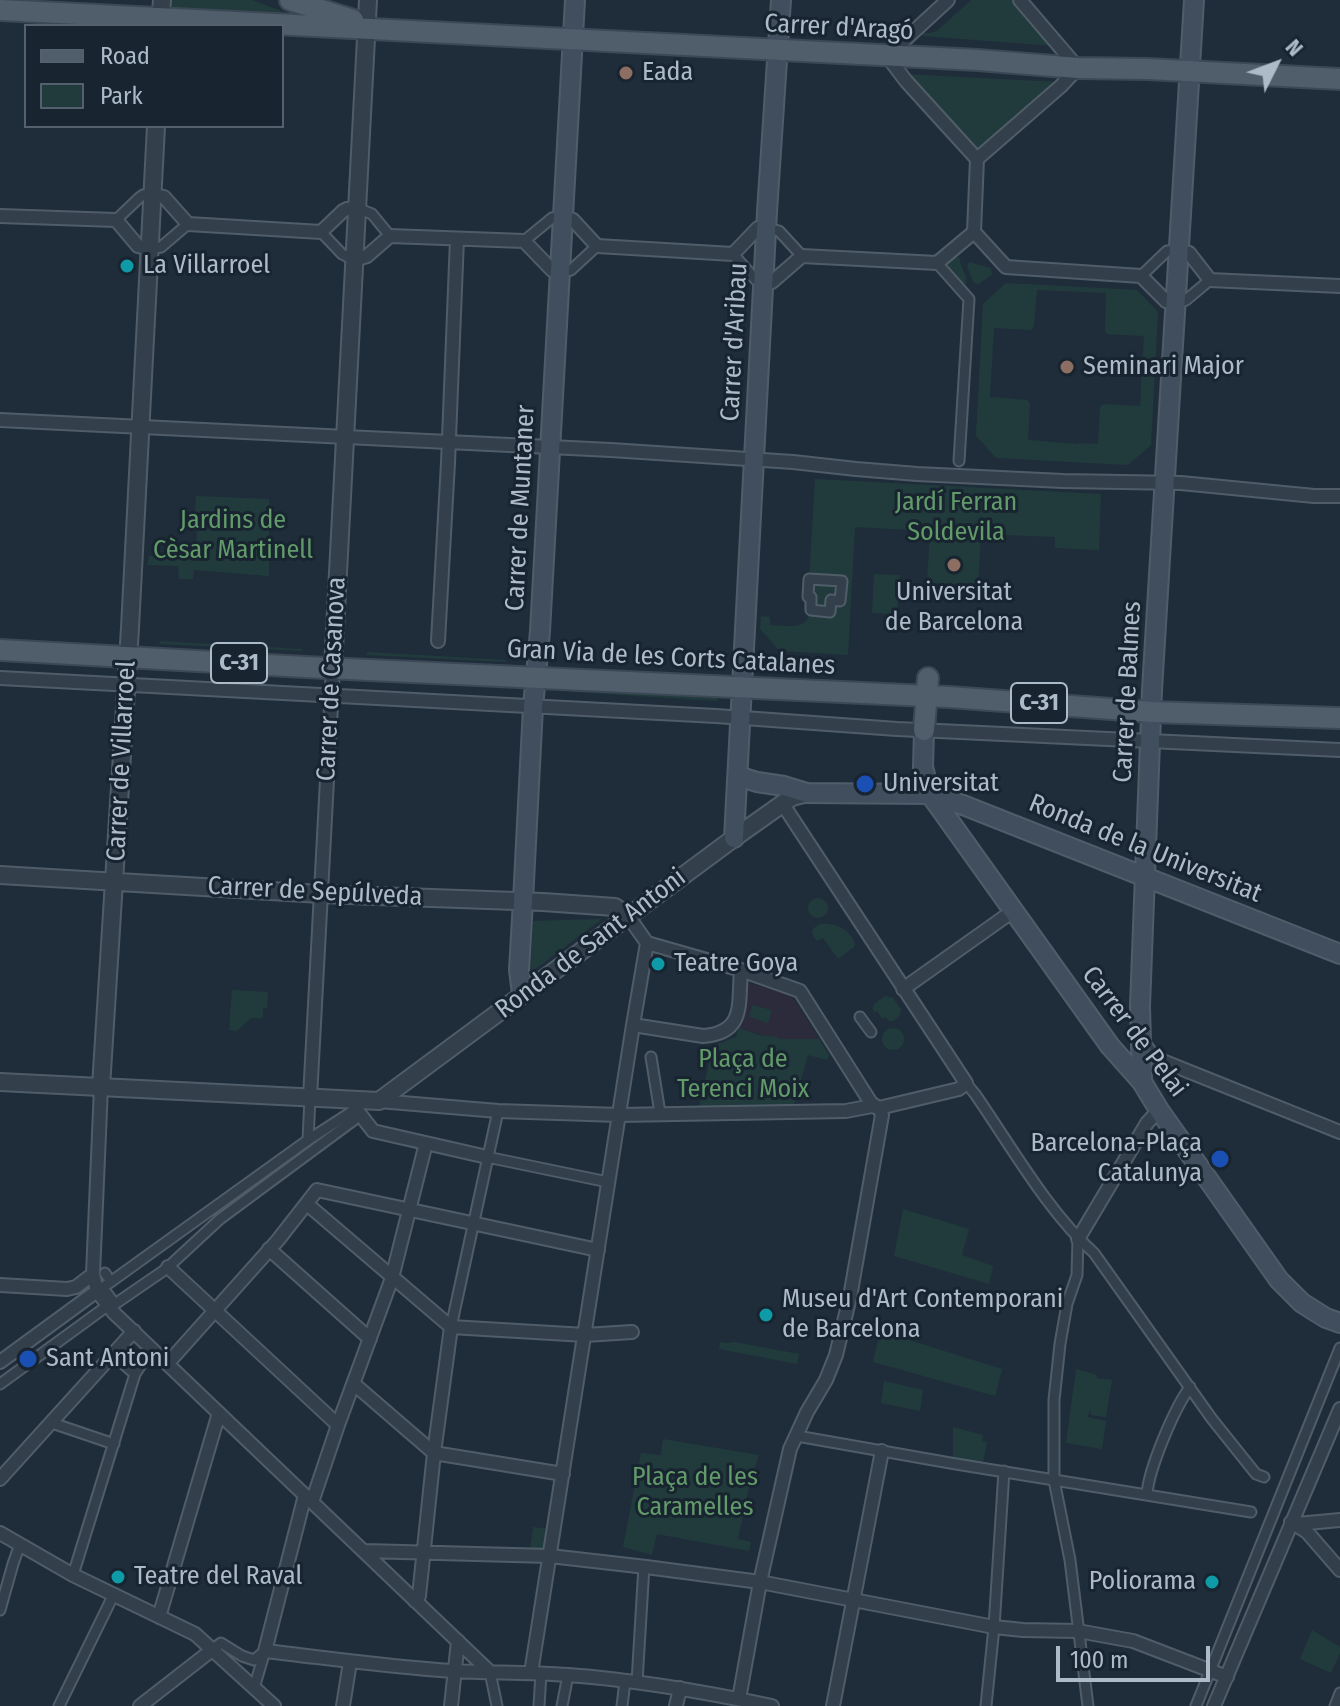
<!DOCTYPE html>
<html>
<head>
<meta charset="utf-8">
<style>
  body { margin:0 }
  #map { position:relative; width:1340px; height:1706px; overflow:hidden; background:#1f2d3b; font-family:"Fira Sans Condensed",sans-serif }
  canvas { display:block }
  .legend { position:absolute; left:24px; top:24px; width:260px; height:104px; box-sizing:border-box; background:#182430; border:2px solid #54606d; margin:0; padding:10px 14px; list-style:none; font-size:24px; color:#adbac8 }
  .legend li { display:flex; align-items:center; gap:16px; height:40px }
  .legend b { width:40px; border:2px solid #54606d }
  .north { position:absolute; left:1236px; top:24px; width:80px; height:80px; -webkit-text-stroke:6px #182430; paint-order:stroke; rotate:48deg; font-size:22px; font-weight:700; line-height:32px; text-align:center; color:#adbac8 }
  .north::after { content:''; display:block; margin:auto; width:28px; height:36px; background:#adbac8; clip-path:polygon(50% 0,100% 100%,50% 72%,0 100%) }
  .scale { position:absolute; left:1056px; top:1646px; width:154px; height:36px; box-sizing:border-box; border:4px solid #adbac8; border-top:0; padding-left:10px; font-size:24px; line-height:28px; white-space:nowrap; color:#adbac8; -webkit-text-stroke:6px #182430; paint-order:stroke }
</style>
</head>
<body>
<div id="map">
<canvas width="1340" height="1706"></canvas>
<ul class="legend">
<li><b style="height:10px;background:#505e6b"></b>Road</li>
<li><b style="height:22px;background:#213b3c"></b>Park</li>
</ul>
<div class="north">N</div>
<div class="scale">100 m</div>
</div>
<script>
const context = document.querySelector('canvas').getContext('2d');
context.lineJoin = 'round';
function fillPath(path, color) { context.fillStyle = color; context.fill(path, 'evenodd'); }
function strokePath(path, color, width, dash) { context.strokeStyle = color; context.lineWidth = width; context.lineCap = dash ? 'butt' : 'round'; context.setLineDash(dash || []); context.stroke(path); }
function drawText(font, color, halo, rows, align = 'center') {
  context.font = font + ' "Fira Sans Condensed",sans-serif'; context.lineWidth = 6; context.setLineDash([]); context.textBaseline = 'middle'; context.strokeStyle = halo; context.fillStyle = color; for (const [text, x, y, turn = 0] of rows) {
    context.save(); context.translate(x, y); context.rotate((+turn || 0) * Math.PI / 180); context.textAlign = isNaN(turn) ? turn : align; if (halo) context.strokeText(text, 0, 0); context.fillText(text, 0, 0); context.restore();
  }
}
const medical = new Path2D(`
  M747 982 791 995 819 1039H778L739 1028 743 986Z`);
const green = new Path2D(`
  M170 0H252L295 16 170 9Z
  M971 0H1013L1053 46 923 36V33H931L937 31Z
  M903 74 1058 82 985 148 970 147Z
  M954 255 960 258C960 271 969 275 966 284 957 284 948 274 947 264Z
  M969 262 991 268 992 275 978 284 974 283 967 267Z
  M1006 283 1137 290 1158 312 1151 445 1128 465 996 458 976 436 983 304ZM1037 290 1106 293 1105 331 1107 334 1144 336 1140 406 1103 404 1100 407 1098 444 1079 443 1078 444 1028 440 1030 403 1027 400 990 397 994 328 1031 330 1034 326Z
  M815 479 1101 494 1099 550 1055 548V537L981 534 978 586 927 583 930 531 855 527 848 655 780 651 760 629 761 616 770 617V625C798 626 810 632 811 598L808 597Z
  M196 496 269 499V576L194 570 193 579H179L178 566 147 565 149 556 200 558V551L196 549 197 531H194Z
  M874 574 900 575 897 614 872 613Z
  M160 641 302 649V651L159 644Z
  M367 652 506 660 505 662 367 655Z
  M572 690 717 698V701L571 692Z
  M808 908a10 10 0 1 1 20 0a10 10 0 1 1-20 0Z
  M601 919 598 922 530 973 533 921Z
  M819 924C835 922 853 930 855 946L838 959 823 938 817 941 812 934 813 929Z
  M232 990 268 992 267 1008 263 1009V1018H251L237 1031 229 1030Z
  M885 996 893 998 901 1009 900 1015 894 1021H889L885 1017 882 1019 877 1011 874 1013 873 1008 874 1004Z
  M752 1005 772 1010 768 1023 749 1017Z
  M739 1028 759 1035 778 1037V1039H819L829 1055 827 1060 808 1055 793 1108 698 1111 713 1046 736 1037Z
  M882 1039a11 11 0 1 1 22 0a11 11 0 1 1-22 0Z
  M903 1209 969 1229 962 1255 993 1266 989 1284 894 1256Z
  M880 1331 1002 1369 995 1396 873 1362Z
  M720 1342 728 1343 734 1342 799 1354 797 1364 719 1349Z
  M1076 1369 1097 1375V1378L1112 1380 1106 1417 1091 1415V1410L1087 1417 1106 1421 1102 1449 1066 1443Z
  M884 1381 923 1390 920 1411 881 1403Z
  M953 1427 983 1435 982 1441 987 1442 983 1463 953 1458Z
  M663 1439 759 1455 748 1492 738 1539 751 1542 749 1551 657 1534 652 1555 623 1547 641 1453 661 1455Z
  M533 1527 548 1529 546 1552 530 1550Z
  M1312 1630 1340 1647V1653L1331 1673 1300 1659Z`);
const pedestrian = new Path2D(`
  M357 208 372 214 390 236
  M116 220 139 198 143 195H153
  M767 228 779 231 802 256
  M321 232 342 254 354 260
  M524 241 552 218 563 216
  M150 249 161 247 188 224
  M733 254 756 280 765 282
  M937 263 969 299 959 461
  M560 272 571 270 597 246
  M1141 276 1167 251 1179 250
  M1176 304 1186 300 1210 280
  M809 579 842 581 840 601 831 600 830 612 811 610V597H808Z
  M860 1017 871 1032
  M651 1057 660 1113
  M966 1083 975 1094C1011 1146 1048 1212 1094 1253L1212 1419 1256 1474 1264 1477
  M308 1140 356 1109
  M487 1157 608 1182
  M1078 1239 1077 1275 1067 1304 1060 1344 1054 1400V1480L1070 1560 1088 1706
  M105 1273 107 1276
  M102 1287 115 1304 166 1269 220 1219 354 1120
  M98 1291 308 1140 310 1098
  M451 1327 498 1111
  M112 1354 135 1374
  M0 1384 103 1309
  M52 1423 114 1444
  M797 1436 956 1464 1251 1512
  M1147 1494C1149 1468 1174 1409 1190 1387
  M73 1575 135 1374 152 1348
  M0 1610 13 1564 20 1544
  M212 1650 221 1643 242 1656 254 1660 265 1651
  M490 1672 497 1706
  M637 1682 644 1566
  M254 1688 265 1651
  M59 1706 113 1596
  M539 1706 541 1673
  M562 1706 568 1675
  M622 1706 625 1681
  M986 1706 994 1627 1004 1471
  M1196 1706 1340 1348
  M1335 1706 1340 1693`);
const minor = new Path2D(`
  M948 0 887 56 906 81 977 159
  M977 159 1061 86 1078 68 1020 0
  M153 195 164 197 188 224 321 232 343 211 347 209 357 208
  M0 216 116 220 138 246 150 249
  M563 216 573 220 597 246 733 254 758 228H767
  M974 232 1006 267 1141 276 1166 301 1176 304
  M974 232 977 159
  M1179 250 1189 253 1210 280 1340 286
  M354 260 367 256 390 236 524 241 552 270 560 272
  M765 282H772L802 256 937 263 974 232
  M0 420 611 450 793 462 856 469 917 474 1063 481 1181 483 1314 496H1340
  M438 641 448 463 457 239
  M0 678 716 716 897 729 1340 750
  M628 916 647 943 738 969 800 991 871 1103 879 1108
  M903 989 1013 911
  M633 1025 703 1036C746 1033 738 1003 741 970
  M1142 1041 1153 1056 1160 1060 1340 1132
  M101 1087 93 1274 97 1291 114 1313 490 1672
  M310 1098 333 668
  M352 1100 356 1109 373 1131 487 1157
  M379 1101 498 1111 619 1115 846 1111 872 1106 879 1108 959 1089 966 1083 782 803
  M307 1204 451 1327 585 1335 632 1332
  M1078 1239 1147 1123 1159 1110
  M269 1249 370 1339
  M168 1267 338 1425
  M0 1285 67 1289 76 1287 93 1274
  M0 1362 97 1291
  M168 1363 278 1240 317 1190 598 1250
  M354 1384 434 1453 563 1474
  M0 1479 134 1331
  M305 1495 265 1651C327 1658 390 1667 452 1671 491 1673 529 1672 568 1675 637 1680 705 1692 772 1706
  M312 1502 338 1425 392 1278 426 1143
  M1291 1522 1307 1532 1340 1570
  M1297 1524 1340 1520
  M0 1533 73 1575 195 1634 274 1706
  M365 1551 550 1556 646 1567 760 1582 994 1627 1023 1630 1078 1631 1133 1641 1227 1677
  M415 1601 419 1596 434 1453 451 1327
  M159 1617 219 1413
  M531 1673 633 1025 647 943
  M739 1699 760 1582 790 1449 807 1412 826 1380 836 1355 850 1297 882 1115 879 1108
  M140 1706 212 1650
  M343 1706 350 1662
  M451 1706 458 1641
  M676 1706 680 1688
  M833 1706 882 1451
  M1214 1706 1340 1409`);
const tertiary = new Path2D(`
  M160 26 162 0
  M333 668 368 0
  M0 875 321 894 543 902 615 907 628 916
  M0 1082 379 1101 734 838 792 797 807 793
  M101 1087 130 628 156 126`);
const secondary = new Path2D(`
  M924 730 923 767 930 794 1110 1046 1142 1082 1159 1110 1279 1280 1302 1303 1326 1318 1340 1323
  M738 776 757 782 784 786 807 793 930 794 963 805 1340 954
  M734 838 767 212 781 0
  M522 994 519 970 523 901 533 707 540 631 575 0
  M1142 1082 1140 1006 1152 690 1194 0`);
const primary = new Path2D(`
  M290 0 353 20
  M0 10 978 60 1078 68 1148 69 1340 79
  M0 650 305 667 949 697 1152 712 1340 718
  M924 730 928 678`);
const markers = [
  [626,73,8,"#8d6e63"],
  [127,266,8,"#0f9aa8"],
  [1067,367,8,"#8d6e63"],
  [954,565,8,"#8d6e63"],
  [865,784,10,"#1a4fb4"],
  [658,964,8,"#0f9aa8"],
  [1220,1159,10,"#1a4fb4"],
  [766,1315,8,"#0f9aa8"],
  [28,1359,10,"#1a4fb4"],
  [118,1577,8,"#0f9aa8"],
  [1212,1582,8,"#0f9aa8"]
];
const shields = [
  [239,663,56],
  [1039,703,56]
];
const shieldNames = [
  ["C-31",239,663],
  ["C-31",1039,703]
];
const streetNames = [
  ["Carrer d'Aragó",839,28,3],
  ["Carrer d'Aribau",735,342,-87],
  ["Carrer de Muntaner",521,508,-87],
  ["Gran Via de les Corts Catalanes",671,658,3],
  ["Carrer de Casanova",332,679,-87],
  ["Carrer de Balmes",1128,692,-87],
  ["Carrer de Villarroel",122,761,-87],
  ["Ronda de la Universitat",1145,849,22],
  ["Carrer de Sepúlveda",315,892,3],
  ["Ronda de Sant Antoni",591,944,-37],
  ["Carrer de Pelai",1134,1032,53]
];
const poiNames = [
  ["Eada",642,73],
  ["La Villarroel",143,266],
  ["Seminari Major",1083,367],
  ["Universitat",954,593,"center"],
  ["de Barcelona",954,623,"center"],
  ["Universitat",883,784],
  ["Teatre Goya",674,964],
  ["Barcelona-Plaça",1202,1144,"right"],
  ["Catalunya",1202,1174,"right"],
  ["Museu d'Art Contemporani",782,1300],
  ["de Barcelona",782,1330],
  ["Sant Antoni",46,1359],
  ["Teatre del Raval",134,1577],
  ["Poliorama",1196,1582,"right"]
];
const parkNames = [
  ["Jardí Ferran",956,503],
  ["Soldevila",956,533],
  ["Jardins de",233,521],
  ["Cèsar Martinell",233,551],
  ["Plaça de",743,1060],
  ["Terenci Moix",743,1090],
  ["Plaça de les",695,1478],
  ["Caramelles",695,1508]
];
fillPath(medical, '#2c2b3c');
fillPath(green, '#213b3c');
strokePath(pedestrian, '#505d69', 13);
strokePath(minor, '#505d69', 16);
strokePath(tertiary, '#505d69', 20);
strokePath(secondary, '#505d69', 22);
strokePath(primary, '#3c4855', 24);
strokePath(pedestrian, '#333f4b', 9);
strokePath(minor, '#333f4b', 12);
strokePath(tertiary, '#333f4b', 16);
strokePath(secondary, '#404e5e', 18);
strokePath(primary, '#505e6b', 20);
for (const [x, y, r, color] of markers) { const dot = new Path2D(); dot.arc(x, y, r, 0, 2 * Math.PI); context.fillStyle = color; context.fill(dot); strokePath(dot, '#182430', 3); }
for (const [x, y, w] of shields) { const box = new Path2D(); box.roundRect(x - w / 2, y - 20, w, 40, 6); context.fillStyle = '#182430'; context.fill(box); strokePath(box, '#adbac8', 2); }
drawText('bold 24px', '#adbac8', null, shieldNames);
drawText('26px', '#adbac8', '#182430', streetNames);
drawText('26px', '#adbac8', '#182430', poiNames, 'left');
drawText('26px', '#629a6a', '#182430', parkNames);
</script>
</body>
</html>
